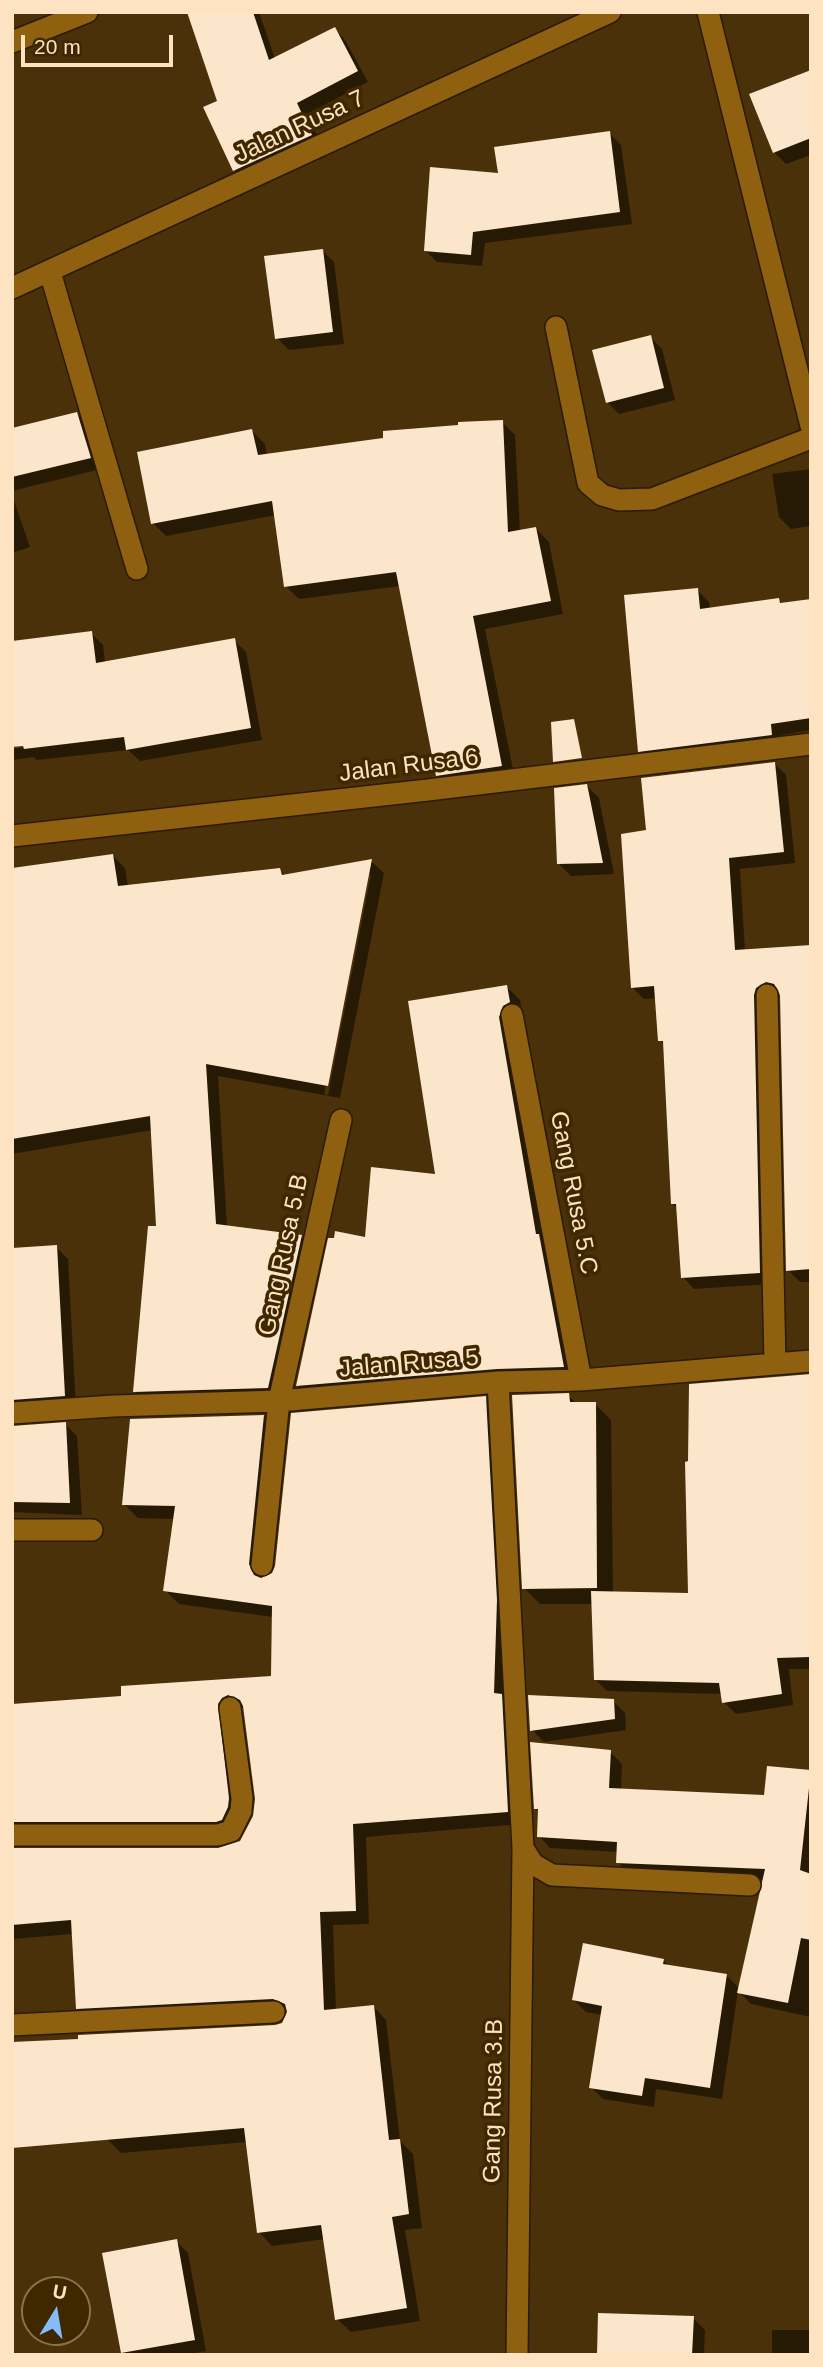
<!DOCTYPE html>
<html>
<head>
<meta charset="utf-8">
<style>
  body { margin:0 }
  #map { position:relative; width:823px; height:2367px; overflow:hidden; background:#4a3109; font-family:Helvetica,sans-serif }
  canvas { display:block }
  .frame { position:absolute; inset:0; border:14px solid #fde3c1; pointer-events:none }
  .north { position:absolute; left:21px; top:2276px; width:70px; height:70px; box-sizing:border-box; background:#3f2700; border:2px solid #8b724d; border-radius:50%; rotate:11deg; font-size:19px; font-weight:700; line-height:28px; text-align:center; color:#fde3c1 }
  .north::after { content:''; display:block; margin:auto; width:24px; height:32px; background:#86bbfb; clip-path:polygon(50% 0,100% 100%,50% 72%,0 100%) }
  .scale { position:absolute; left:21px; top:35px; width:152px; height:32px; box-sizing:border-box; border:4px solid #fde3c1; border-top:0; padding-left:9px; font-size:21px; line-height:24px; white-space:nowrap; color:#fde3c1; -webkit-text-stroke:5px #3f2700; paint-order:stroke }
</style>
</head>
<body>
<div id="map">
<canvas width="823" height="2367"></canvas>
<div class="frame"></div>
<div class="north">U</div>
<div class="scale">20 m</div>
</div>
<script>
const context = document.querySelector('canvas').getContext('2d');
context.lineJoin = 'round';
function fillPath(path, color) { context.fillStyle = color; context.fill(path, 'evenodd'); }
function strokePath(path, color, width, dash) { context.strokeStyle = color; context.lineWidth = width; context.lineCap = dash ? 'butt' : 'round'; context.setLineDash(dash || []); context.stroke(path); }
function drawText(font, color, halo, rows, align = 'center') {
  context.font = font + ' Helvetica,sans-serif'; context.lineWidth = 7; context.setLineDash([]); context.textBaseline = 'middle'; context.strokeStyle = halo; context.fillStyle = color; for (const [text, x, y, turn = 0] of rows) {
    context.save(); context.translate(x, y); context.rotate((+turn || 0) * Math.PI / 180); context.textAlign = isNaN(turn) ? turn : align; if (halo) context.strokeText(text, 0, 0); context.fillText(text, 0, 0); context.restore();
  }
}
const shadow = new Path2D(`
  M188 12H259L275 59 334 29 345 40 368 82 307 114 322 146 246 181 235 170 205 108 219 102Z
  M811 72V155L786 164 774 152Z
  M609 133 621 145 632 224 485 243 482 266 437 262 425 250 500 175Z
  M322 250 334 262 344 344 289 350 277 338Z
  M650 337 662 349 675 400 619 414 607 402Z
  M77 414 89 426 101 469 12 491V430Z
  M502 422 515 435 520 531 535 528 549 542 563 614 485 629 515 779 451 788 437 775 401 586 299 599 286 586 276 515 166 536 153 523 252 431 265 444 267 456Z
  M811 469V526L791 529 779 517 772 474Z
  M12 495 30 547 12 553Z
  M697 590 709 602 710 609 779 600 784 605 811 601V730L781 735 783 747 652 762 640 751Z
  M91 633 103 645 105 663 234 640 246 652 262 740 140 761 128 750 37 760 34 757 12 760V749L32 746Z
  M774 763 786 775 795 863 740 869 745 951 811 947V1282H800L788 1270 782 993 771 996V1284L694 1289 683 1277 678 1209 673 1204 665 1045 660 1040 657 998 644 999 632 987 648 832Z
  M587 786 599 798 614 874 571 876 559 864Z
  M112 855 125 868 128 887 280 870 286 876 371 861 384 873 340 1098 218 1076 227 1227 301 1236 314 1249 281 1400 147 1404 135 1392 158 1228 152 1130 12 1154V868ZM367 874H371L328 1095 324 1094Z
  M507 987 520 1000 576 1380 311 1399 298 1386 366 1239 437 1176Z
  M56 1247 68 1259 76 1408 12 1419V1249Z
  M568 1395 577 1404H595L611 1420 613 1593 690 1595 811 1487V1669H789L793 1705 736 1714 724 1702 723 1694 607 1691 595 1679 593 1604H540L524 1588Z
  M485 1398 498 1412 521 1824 366 1837 369 1924 333 1925 336 2010 373 2006 386 2020 400 2141 413 2154 422 2228 405 2230 420 2321 351 2332 337 2319 325 2239 272 2246 259 2232 247 2142 121 2153 107 2139 275 2027 283 2024 287 2012 92 2021 78 2008 73 1934 12 1939V1850H218L241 1842 256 1813 257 1796 245 1707 235 1711V1833L14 1841 12 1848V1705L123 1698 273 1678V1617L179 1604 165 1590 175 1519 138 1518 124 1504 264 1416 277 1430 262 1580 274 1575Z
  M65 1424 77 1436 82 1515 12 1512V1428Z
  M613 1701 625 1713 626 1730 544 1742 532 1730Z
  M610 1752 622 1764 621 1790 765 1797 811 1772V2017L751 2004 738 1991 722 2099 656 2089 654 2107 603 2099 591 2087 602 2015 586 2012 574 2000 663 1960 670 1967 726 1975 740 1989 765 1880 630 1874 618 1862V1852L550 1848 539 1836 540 1813 536 1809Z
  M176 2241 188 2253 206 2351 186 2355H125L123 2352Z
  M693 2318 705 2330 704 2355H599Z
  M772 2330H811V2355H772Z`);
const building = new Path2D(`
  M187 12H253L269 60 335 27 358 71 297 103 312 135 233 171 203 107 217 101Z
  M811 70V138L773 153 749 94Z
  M610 131 620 212 473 232 471 255 424 251 430 167 498 173 494 147Z
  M323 249 333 332 275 339 264 256Z
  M651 335 664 388 606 403 592 350Z
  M77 412 91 458 12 477V428Z
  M503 420 508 532 536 527 551 601 473 616 502 766 436 776 396 572 284 587 272 501 151 524 137 452 252 429 258 455 383 438V431L458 425V422Z
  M698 588 700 609 779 598 780 603 811 599V718L771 724 772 735 638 752 624 595Z
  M92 631 96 663 235 638 251 728 126 750 124 737 24 749 23 746 12 747V641Z
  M574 719 582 758 553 762 551 722Z
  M775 762 784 852 729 858 735 950 811 945V1269L786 1271 780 995 774 984 766 982 756 988 754 995 760 1273 681 1278 676 1204H671L663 1041H658L654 986 631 988 621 834 646 830 641 778Z
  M587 784 603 863 557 864 554 788Z
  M113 854 118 886 280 868 282 875 372 859 328 1086 206 1064 216 1224 302 1235 268 1388 133 1392 148 1226H156L150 1116 12 1139V868Z
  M507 985 510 1002 503 1006 499 1017 536 1234H539L564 1367 497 1369 296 1386 328 1238H334L335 1231 365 1237 371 1167 435 1174 408 1001Z
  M57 1245 65 1396 12 1400V1248Z
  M811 1374V1657L777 1658 782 1694 722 1703 719 1683 594 1680 591 1591 688 1593 685 1462 688 1461 689 1384Z
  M569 1393 570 1402H596L597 1588 522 1589 512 1395Z
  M486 1396 497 1600 494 1693 502 1694 508 1812 353 1824 356 1911 320 1912 324 2010 374 2005 389 2140 400 2139 409 2214 392 2217 407 2308 335 2320 321 2225 257 2233 244 2128 12 2148V2042L78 2039V2035L275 2025 282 2023 287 2012 285 2004 273 1999 76 2009 71 1920 12 1925V1848H218L240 1841 253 1816 255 1799 243 1706 240 1700 228 1695 222 1698 218 1704 229 1798 228 1807 222 1820 216 1822H12V1704L121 1696V1686L271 1676 272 1606 163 1591 175 1506 122 1505 130 1419 264 1415 249 1564 254 1575 261 1578 272 1573 275 1566 291 1413Z
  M66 1422 70 1503 12 1502V1426Z
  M528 1695 614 1699 615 1719 530 1731Z
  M530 1742 611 1750 609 1788 764 1795 767 1766 811 1770 800 1870 811 1874V1940L801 1938 788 2003 737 1993 765 1869 616 1863 617 1842 537 1837 538 1809H534Z
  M583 1943 664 1959 663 1964 727 1974 710 2088 645 2078 642 2096 589 2088 602 2006 572 2000Z
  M177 2239 195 2340 121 2353 102 2253Z
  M598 2313 694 2316 692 2355H597Z`);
const minor = new Path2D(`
  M708 12 811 426
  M12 42 87 12
  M50 272 137 569
  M12 288 610 12
  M556 327 588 483 602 495 619 500 652 499 811 438
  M12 836 428 790 811 744
  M767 995 775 1363
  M512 1015 581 1380
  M498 1382 523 1848 533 1864 552 1875 750 1885
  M12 1413 113 1406 279 1401 498 1382 581 1380 811 1361
  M12 1530H92
  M262 1565 279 1401 341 1120
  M12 1835H218L231 1831 241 1811 242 1798 230 1708
  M12 2025 274 2012
  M517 2355 523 1848`);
const streetNames = [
  ["Jalan Rusa 7",300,127,-25],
  ["Jalan Rusa 6",409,766,-7],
  ["Gang Rusa 5.C",573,1193,79],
  ["Gang Rusa 5.B",284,1255,-78],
  ["Jalan Rusa 5",409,1364,-5],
  ["Gang Rusa 3.B",494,2101,-89]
];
fillPath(shadow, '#0007');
fillPath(building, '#fbe6cb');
strokePath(minor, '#2a1b05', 24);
strokePath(minor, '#8e600f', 21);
drawText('24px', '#fde3c1', '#3f2700', streetNames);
</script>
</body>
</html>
